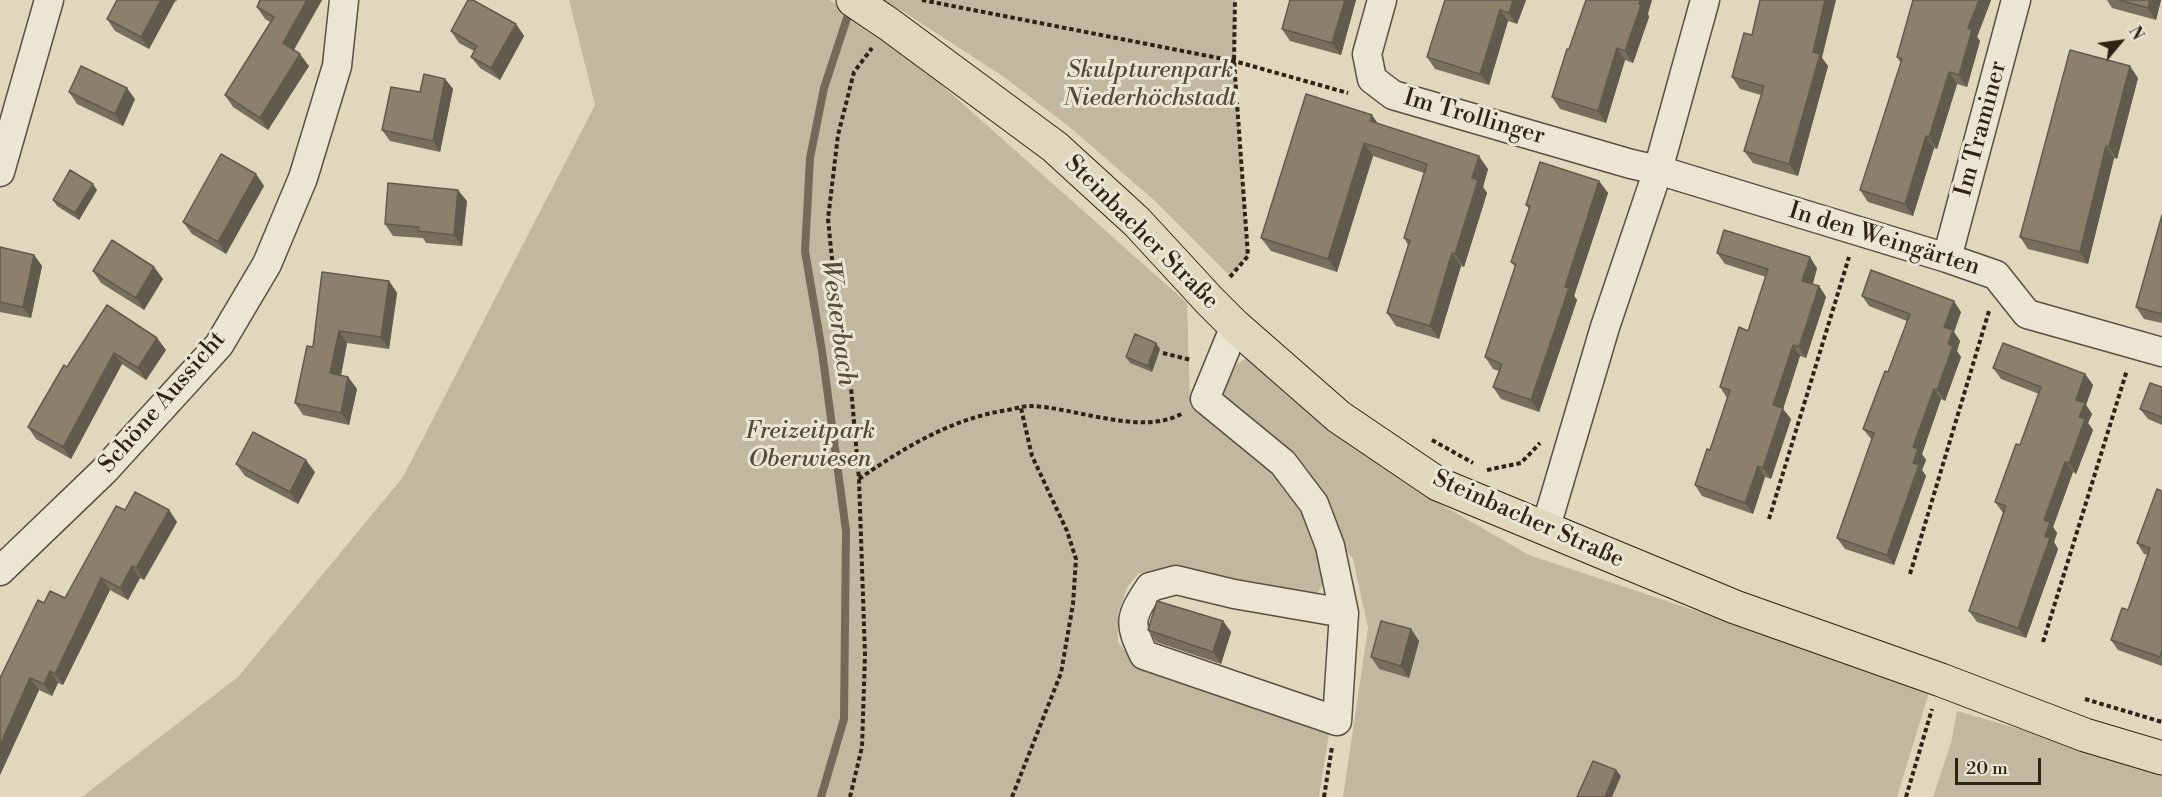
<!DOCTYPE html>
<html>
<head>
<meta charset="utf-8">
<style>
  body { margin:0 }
  #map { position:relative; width:2162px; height:797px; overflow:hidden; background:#e0d7bd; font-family:"Libre Bodoni",serif }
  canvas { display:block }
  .north { position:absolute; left:2090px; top:12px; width:60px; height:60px; -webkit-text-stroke:4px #ebe5d4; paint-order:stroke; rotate:61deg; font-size:16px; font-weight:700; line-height:24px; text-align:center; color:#302214 }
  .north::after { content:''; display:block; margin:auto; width:21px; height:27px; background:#302214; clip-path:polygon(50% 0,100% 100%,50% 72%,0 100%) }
  .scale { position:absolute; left:1955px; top:758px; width:86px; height:27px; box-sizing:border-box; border:3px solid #302214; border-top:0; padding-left:8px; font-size:18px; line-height:21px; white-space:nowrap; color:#302214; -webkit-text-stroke:4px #ebe5d4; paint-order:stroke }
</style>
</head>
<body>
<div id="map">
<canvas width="2162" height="797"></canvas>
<div class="north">N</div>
<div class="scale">20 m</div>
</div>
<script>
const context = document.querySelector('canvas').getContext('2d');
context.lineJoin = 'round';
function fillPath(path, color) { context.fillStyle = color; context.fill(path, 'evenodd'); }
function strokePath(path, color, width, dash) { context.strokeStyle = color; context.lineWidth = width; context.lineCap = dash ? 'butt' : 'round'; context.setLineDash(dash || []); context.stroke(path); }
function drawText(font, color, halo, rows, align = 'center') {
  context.font = font + ' "Libre Bodoni",serif'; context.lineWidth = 6; context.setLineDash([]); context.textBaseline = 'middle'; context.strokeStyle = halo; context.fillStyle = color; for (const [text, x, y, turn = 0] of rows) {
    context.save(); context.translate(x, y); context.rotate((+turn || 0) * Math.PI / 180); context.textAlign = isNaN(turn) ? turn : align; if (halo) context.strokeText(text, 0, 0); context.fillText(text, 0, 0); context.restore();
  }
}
const green = new Path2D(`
  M569 0H829L868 24 865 30 901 49 1187 303 1190 405 1279 466 1314 524 1328 576 1318 592 1298 598 1178 567 1139 573 1128 586 1118 613V642L1133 661 1330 727 1319 797H82L238 677 403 477 595 105Z
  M881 0H1235L1234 61 1248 256 1230 276 1155 201 1072 129 1004 77 904 12Z
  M1246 358 1326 425 1414 489 1529 555 1930 689 1897 797H1343L1368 628 1353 559 1339 541 1321 492 1303 464 1222 398V375Z
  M1957 711 2162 770V797H1933L1951 743Z`);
const stream = new Path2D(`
  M821 797 844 719 846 531 822 351 805 251 810 158 824 88 851 6`);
const path = new Path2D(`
  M922 0 1234 61 1348 93
  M1230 277 1248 256 1234 61 1235 0
  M1163 353 1191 360
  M1432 440 1473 463
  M1487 470 1521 463 1540 443
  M859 479C905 447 951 419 1007 410 1015 409 1022 406 1030 406 1075 407 1142 437 1183 413
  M1769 519 1849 257
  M1910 574 1989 311
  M2043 642 2127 370
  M2085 699 2162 722
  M850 797 862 747 865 655 859 479 850 376 838 320 828 219 838 135 854 72 872 48
  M1012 797 1061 673 1073 604 1076 559 1067 531 1032 456 1021 408
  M1324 797 1332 747
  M1906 797 1932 709`);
const minor = new Path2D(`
  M1382 0 1367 54 1372 79 1393 95 1631 164 1658 170 1947 258 1996 275 2027 314 2162 352
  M0 172 49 0
  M1947 258 2016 0
  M1235 326 1205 399 1283 463 1314 504 1330 546 1344 613 1337 721 1144 655C1128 622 1130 617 1150 587L1176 580 1234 594 1344 613
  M1545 530 1605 327 1658 170 1705 0
  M0 571 104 471 219 345 267 264 303 178 337 66 344 0`);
const major = new Path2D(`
  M853 0 890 25 1055 147 1137 222 1209 300 1235 326 1339 417 1438 484 1735 607 1941 680 2085 735 2162 758`);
const wall = new Path2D(`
  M117 0H177L176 2 175 1 149 49 115 31 107 19Z
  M322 0 294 50 309 66 268 130 233 107 225 95 270 22 265 19 257 7Z
  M1288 0H1356L1341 55 1290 41 1282 29 1290 1Z
  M1445 0H1526L1517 24 1508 21 1489 85 1435 69 1427 57Z
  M1913 0H1991L1977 37 1980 41 1967 87 1957 84 1937 149 1934 148 1913 216 1868 202 1860 190 1901 63 1897 57Z
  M2107 0H2161L2156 20 2112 8Z
  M1648 14 1649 17 1633 63 1625 60 1606 123 1560 109 1552 97 1569 49Z
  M516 24 524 36 500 80 480 68 471 57 474 51 459 43 451 31Z
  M1822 58 1828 66 1798 176 1753 163 1744 151 1761 95 1740 89 1732 77Z
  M2138 78 2117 159 2114 158 2088 264 2028 249 2020 237Z
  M445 79 453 89 440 152 390 141 382 130 420 92Z
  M69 92 135 99 123 126 77 104Z
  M1378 123 1488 169 1483 187 1487 193 1464 267 1461 266 1439 339 1396 326 1387 313 1408 245 1404 238 1424 173 1373 156 1337 272 1271 251 1261 238Z
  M256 174 264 186 226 254 192 234 183 222Z
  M1599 181 1608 193 1574 296 1577 300 1539 412 1501 399 1493 387 1499 371 1493 369 1485 357 1515 267 1511 262 1529 209 1526 205Z
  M97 190 79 220 57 206 53 200Z
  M467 201 462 246 426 243 423 238 393 236 385 224Z
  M2162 215V323L2144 319 2136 307Z
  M0 247 34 255 42 266 31 318 0 312Z
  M1717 253 1817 268 1813 284 1819 286 1826 297 1806 358 1800 356 1783 409 1791 419 1771 479 1765 477 1753 514 1702 496 1695 485 1710 450 1727 398 1720 387 1748 331 1766 277 1725 264Z
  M154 267 163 279 144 310 101 283 93 271Z
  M389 281 397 293 389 349 347 343 341 376 348 377 357 389 349 425 303 415 295 403 313 347Z
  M1862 296 1961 312 1954 332 1960 341 1957 351 1961 357 1945 401 1941 399 1922 454 1926 460 1922 470 1926 476 1894 565 1845 549 1837 538 1872 440 1863 429 1888 372 1907 321 1869 306Z
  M157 338 166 350 146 380 122 364 71 459 36 439 28 427 67 367Z
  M1160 349 1152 372 1130 363 1126 357Z
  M1993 368 2085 374 2093 385 2086 405 2092 414 2088 423 2093 430 2076 474 2073 472 2053 527 2057 533 2054 542 2058 549 2026 638 1977 622 1969 611 2003 513 1995 502 2020 445 2039 394 2001 379Z
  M2162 387V425L2148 419 2140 409Z
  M236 464 315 472 298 504 245 476Z
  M2162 491V666L2118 650 2111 640 2128 610 2148 555 2144 554 2137 543Z
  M125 510H169L177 522 144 580 140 578 128 600 110 590 63 685 58 683 52 696 39 690 0 775 44 603 65 598Z
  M1223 621 1231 632 1221 664 1156 642 1148 630Z
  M1411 629 1419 641 1409 678 1379 669 1371 657Z`);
const shadedWall = new Path2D(`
  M161 0H174L175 1 149 49 141 37Z
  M307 0H322L291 54 283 43Z
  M1345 0H1356L1341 55 1332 43Z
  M1513 0H1526L1517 24 1509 13Z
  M1640 0H1652L1648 14 1649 17 1633 63 1625 51Z
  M1825 0H1836L1822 58 1828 66 1798 176 1789 164 1813 52Z
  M1979 0H1991L1977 37 1980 41 1967 87 1959 75 1968 28Z
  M2150 0H2161L2156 20 2148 8Z
  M1500 10 1508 21 1489 85 1480 74Z
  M516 24 524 36 500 80 491 68Z
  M1617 48 1625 60 1606 123 1598 111Z
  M300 54 309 66 268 130 260 118Z
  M2130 66 2138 78 2117 159 2109 147Z
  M1949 72 1957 84 1937 149 1929 137Z
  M445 79 453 89 440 152 433 141Z
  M127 88 135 99 123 126 115 114Z
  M1372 115 1381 128 1370 121Z
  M1926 136 1934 148 1913 216 1905 204Z
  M1364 143 1373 156 1337 272 1328 259Z
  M2106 146 2114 158 2088 264 2080 252Z
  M1479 156 1488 169 1483 187 1487 193 1464 267 1455 254 1472 178Z
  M256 174 264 186 226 254 218 242Z
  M1599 181 1608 193 1574 296 1577 300 1539 412 1531 400 1565 287Z
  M93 184 97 190 79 220 75 213Z
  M458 190 467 201 462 246 454 235Z
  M1452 253 1461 266 1439 339 1430 326Z
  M34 255 42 266 31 318 23 307Z
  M1810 257 1817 268 1810 292 1802 281Z
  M154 267 163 279 144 310 136 298Z
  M389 281 397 293 389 349 381 337Z
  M1819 286 1826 297 1806 358 1799 347Z
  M1954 301 1961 312 1954 332 1960 341 1957 351 1961 357 1945 401 1937 390 1944 327Z
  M339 331 347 343 339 385 330 373Z
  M157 338 166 350 146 380 138 368Z
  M1156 343 1160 349 1152 372 1148 366Z
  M1793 345 1800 356 1783 409 1791 419 1771 479 1763 468 1773 405Z
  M114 353 122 364 71 459 63 447Z
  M2085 374 2093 385 2086 405 2092 414 2088 423 2093 430 2076 474 2069 463 2079 417 2076 400Z
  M348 377 357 389 349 425 341 413Z
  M1934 389 1941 399 1922 454 1926 460 1922 470 1926 476 1894 565 1887 555 1913 463V447Z
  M306 460 315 472 298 504 290 492Z
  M2065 462 2073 472 2053 527 2057 533 2054 542 2058 549 2026 638 2018 628 2045 536 2044 520Z
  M1758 466 1765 477 1753 514 1745 503Z
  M169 510 177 522 144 580 136 568Z
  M132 566 140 578 128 600 120 588Z
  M101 578 110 590 63 685 55 674Z
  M1223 621 1231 632 1221 664 1213 652Z
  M1411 629 1419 641 1409 678 1401 666Z
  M50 671 58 683 52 696 44 684Z
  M30 678 39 690 0 775V745Z
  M1616 770 1621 776 1612 797H1605Z`);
const building = new Path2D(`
  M117 0H161L141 37 107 19Z
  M260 0H307L283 43 300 54 260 118 225 95 274 17 257 7Z
  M468 0H473L516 24 491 68 471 57 477 46 451 31Z
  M1290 0H1345L1332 43 1282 29Z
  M1445 0H1513L1509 13 1500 10 1480 74 1427 57Z
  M1586 0H1640L1639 4 1641 5 1625 51 1617 48 1598 111 1552 97 1567 49H1569Z
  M1760 0H1825L1813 52 1820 54 1789 164 1744 151 1764 86 1732 77 1744 33 1752 35Z
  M1913 0H1979L1968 28 1972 30 1959 75 1949 72 1929 137 1926 136 1905 204 1860 190 1902 59 1897 57Z
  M2119 0H2150L2148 8Z
  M2070 50 2130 66 2109 147 2106 146 2080 252 2020 237Z
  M81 66 127 88 115 114 69 92Z
  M424 74 445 79 433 141 382 130 391 87 420 92Z
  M1306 94 1372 115 1370 121 1479 156 1472 178 1478 180 1455 254 1452 253 1430 326 1387 313 1410 240 1404 238 1427 164 1364 143 1328 259 1261 238Z
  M221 154 256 174 218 242 183 222Z
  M1540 162 1599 181 1565 287 1569 288 1531 400 1493 387 1502 364 1485 357 1516 264 1511 262 1530 206 1526 205Z
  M70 170 93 184 75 213 53 200Z
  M388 183 458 190 454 235 418 231 419 227 385 224Z
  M2162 215V314L2136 307Z
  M1724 230 1810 257 1802 281 1819 286 1799 347 1793 345 1773 405 1783 408 1763 468 1758 466 1745 503 1695 485 1707 449 1710 450 1730 390 1720 387 1739 327 1748 331 1768 269 1717 253Z
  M112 240 154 267 136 298 93 271Z
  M0 247 34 255 23 307 0 302Z
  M1871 270 1954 301 1944 327 1953 330 1948 344 1953 346 1937 390 1934 389 1913 447 1918 449 1913 463 1919 465 1887 555 1837 538 1874 433 1863 429 1885 371 1888 372 1910 314 1862 296Z
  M322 272 389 281 381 337 339 331 330 373 348 377 341 413 295 403 307 346 313 347Z
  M107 305 157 338 138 368 114 353 63 447 28 427 64 365 67 367Z
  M1135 334 1156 343 1148 366 1126 357Z
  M2003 343 2085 374 2076 400 2085 403 2079 417 2085 419 2069 463 2065 462 2044 520 2050 522 2045 536 2050 538 2018 628 1969 611 2006 506 1995 502 2016 444 2020 445 2041 387 1993 368Z
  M2150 383 2162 387V417L2140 409Z
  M253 432 306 460 290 492 236 464Z
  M2157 489 2162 491V650L2160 657 2111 640 2122 608 2128 610 2150 548 2137 543Z
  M135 492 169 510 136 568 132 566 120 588 101 578 55 674 50 671 44 684 30 678 0 745V678L38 600 44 603 50 591 65 598 116 506 125 510Z
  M1157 601 1223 621 1213 652 1148 630Z
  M1381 621 1411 629 1401 666 1371 657Z
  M1593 761 1616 770 1605 797H1577Z`);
const parkNames = [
  ["Skulpturenpark",1150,71],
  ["Niederhöchstadt",1150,99],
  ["Freizeitpark",810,432],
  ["Oberwiesen",810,460]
];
const streetNames = [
  ["Im Trollinger",1474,118,16],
  ["Im Traminer",1982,129,-75],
  ["Steinbacher Straße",1141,233,45],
  ["In den Weingärten",1884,240,17],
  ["Schöne Aussicht",163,403,-49],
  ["Steinbacher Straße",1528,520,24]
];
const waterNames = [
  ["Westerbach",837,323,82]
];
fillPath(green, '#c2b8a0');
strokePath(stream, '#766957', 8);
strokePath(minor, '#5c4f3e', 31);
strokePath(major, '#302214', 35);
strokePath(path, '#302214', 4, [4.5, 3]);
strokePath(minor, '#ebe5d4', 28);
strokePath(major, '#e0d7bd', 33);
fillPath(wall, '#786e5d');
fillPath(shadedWall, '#625a4c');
fillPath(building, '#8c806c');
strokePath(building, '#625a4c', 1.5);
drawText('italic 24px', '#544837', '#ebe5d4', parkNames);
drawText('24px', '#302214', '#ebe5d4', streetNames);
drawText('italic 26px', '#594c3b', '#ebe5d4', waterNames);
</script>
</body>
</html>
